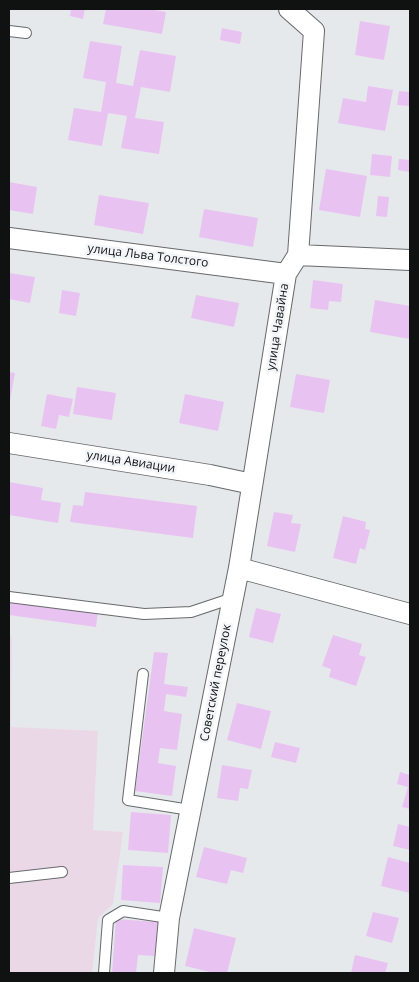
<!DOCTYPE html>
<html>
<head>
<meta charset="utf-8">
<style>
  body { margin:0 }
  #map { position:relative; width:419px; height:982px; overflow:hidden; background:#e6e9eb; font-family:"Open Sans",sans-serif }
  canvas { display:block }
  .frame { position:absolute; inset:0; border:10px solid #101111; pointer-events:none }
</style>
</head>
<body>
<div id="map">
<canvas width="419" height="982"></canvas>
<div class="frame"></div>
</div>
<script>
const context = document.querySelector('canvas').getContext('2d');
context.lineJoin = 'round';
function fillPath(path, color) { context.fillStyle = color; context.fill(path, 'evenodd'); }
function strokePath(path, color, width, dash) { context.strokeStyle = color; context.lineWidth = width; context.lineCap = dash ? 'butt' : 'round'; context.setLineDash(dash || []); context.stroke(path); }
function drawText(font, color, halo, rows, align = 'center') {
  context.font = font + ' "Open Sans",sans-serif'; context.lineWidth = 5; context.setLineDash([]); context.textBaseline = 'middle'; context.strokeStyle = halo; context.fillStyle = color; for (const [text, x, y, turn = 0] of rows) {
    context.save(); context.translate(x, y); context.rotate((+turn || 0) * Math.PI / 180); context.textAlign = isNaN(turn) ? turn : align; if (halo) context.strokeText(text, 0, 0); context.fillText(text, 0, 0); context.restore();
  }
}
const medical = new Path2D(`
  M9 636 12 637 11 727 98 731 93 830 123 832 113 904 98 918 92 973H9Z`);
const building = new Path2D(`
  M71 9H85L83 19 70 16Z
  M106 9H148L166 12 162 34 103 24Z
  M360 21 390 26 384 60 355 55Z
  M222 28 242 32 240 44 220 40Z
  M90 41 122 46 116 83 133 86 140 50 176 56 170 92 141 87 135 118 164 122 159 154 121 148 127 116 108 113 102 146 68 140 74 108 101 112 106 82 83 78Z
  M368 86 393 90 385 131 338 123 343 98 366 102Z
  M399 91 410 92V106L397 105Z
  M372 154 392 156 390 177 370 175Z
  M399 159 410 160V172L398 170Z
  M326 169 367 176 360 217 319 210Z
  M9 182 37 187 33 214 9 210Z
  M99 195 149 203 143 234 94 225Z
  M378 196 389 197 387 217 376 216Z
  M204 209 258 218 253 247 199 237Z
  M9 273 35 277 30 303 9 299Z
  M313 280 343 284 341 302 329 301 328 310 310 308Z
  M62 290 80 293 76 316 59 313Z
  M196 295 239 303 234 327 191 318Z
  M375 300 410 306V339L370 332Z
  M9 372 15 373 10 401H9Z
  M296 374 330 380 324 413 290 407Z
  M77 387 116 393 112 420 73 414Z
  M47 394 73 399 69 417 59 415 56 429 41 426Z
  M185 394 224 402 218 431 179 423Z
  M9 482 43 488 41 500 61 503 58 523 9 515Z
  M85 492 197 506 193 538 70 522 73 505 83 506Z
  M274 512 293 515 291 523 301 524 295 552 267 546Z
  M343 516 366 522 365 529 370 530 365 550 360 548 356 564 333 558Z
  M9 600 98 611 96 627 9 615Z
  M256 608 281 614 273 643 249 637Z
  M333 635 362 644 359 655 366 657 356 686 329 677 331 669 322 666Z
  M154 652 168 653 164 684 188 687 186 697 166 694 164 711 182 714 177 750 160 748 158 763 176 766 172 796 135 791Z
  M237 703 271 711 261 749 227 740Z
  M275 742 300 748 296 763 271 757Z
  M222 765 252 770 248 789 240 788 238 801 217 798Z
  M400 772 410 775V809L402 807 408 787 397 784Z
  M131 812 171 815 168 853 128 850Z
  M398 824 410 827V850L393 846Z
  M204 847 247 858 243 873 231 870 227 884 196 877Z
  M388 857 410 863V893L381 886Z
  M123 865 163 867 160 903 121 900Z
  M373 912 399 918 392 943 366 936Z
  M116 919 158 922 156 956 138 955 136 973H112Z
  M194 928 236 938 227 973H214L185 966Z
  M355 955 388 963 385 973H351Z`);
const service = new Path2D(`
  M9 31 26 33
  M9 597 144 614 191 612 233 598
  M143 674 128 800 190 810
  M9 878 62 872
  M104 973 108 920 123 911 169 918`);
const minor = new Path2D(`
  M9 238 286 274
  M298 255 410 260
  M9 443 210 475 252 484
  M239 568 410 614
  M164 973 169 918 239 568 286 274 298 255 314 31 289 9`);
const streetNames = [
  ["улица Льва Толстого",148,256,7],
  ["улица Чавайна",278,327,-81],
  ["улица Авиации",131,462,9],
  ["Советский переулок",216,683,-79]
];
fillPath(medical, '#ebd8e7');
fillPath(building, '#e8c3f2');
strokePath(service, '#67696b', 12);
strokePath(minor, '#67696b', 22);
strokePath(service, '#fff', 10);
strokePath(minor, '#fff', 20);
drawText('12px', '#101111', '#f3f6f8', streetNames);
</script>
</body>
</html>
